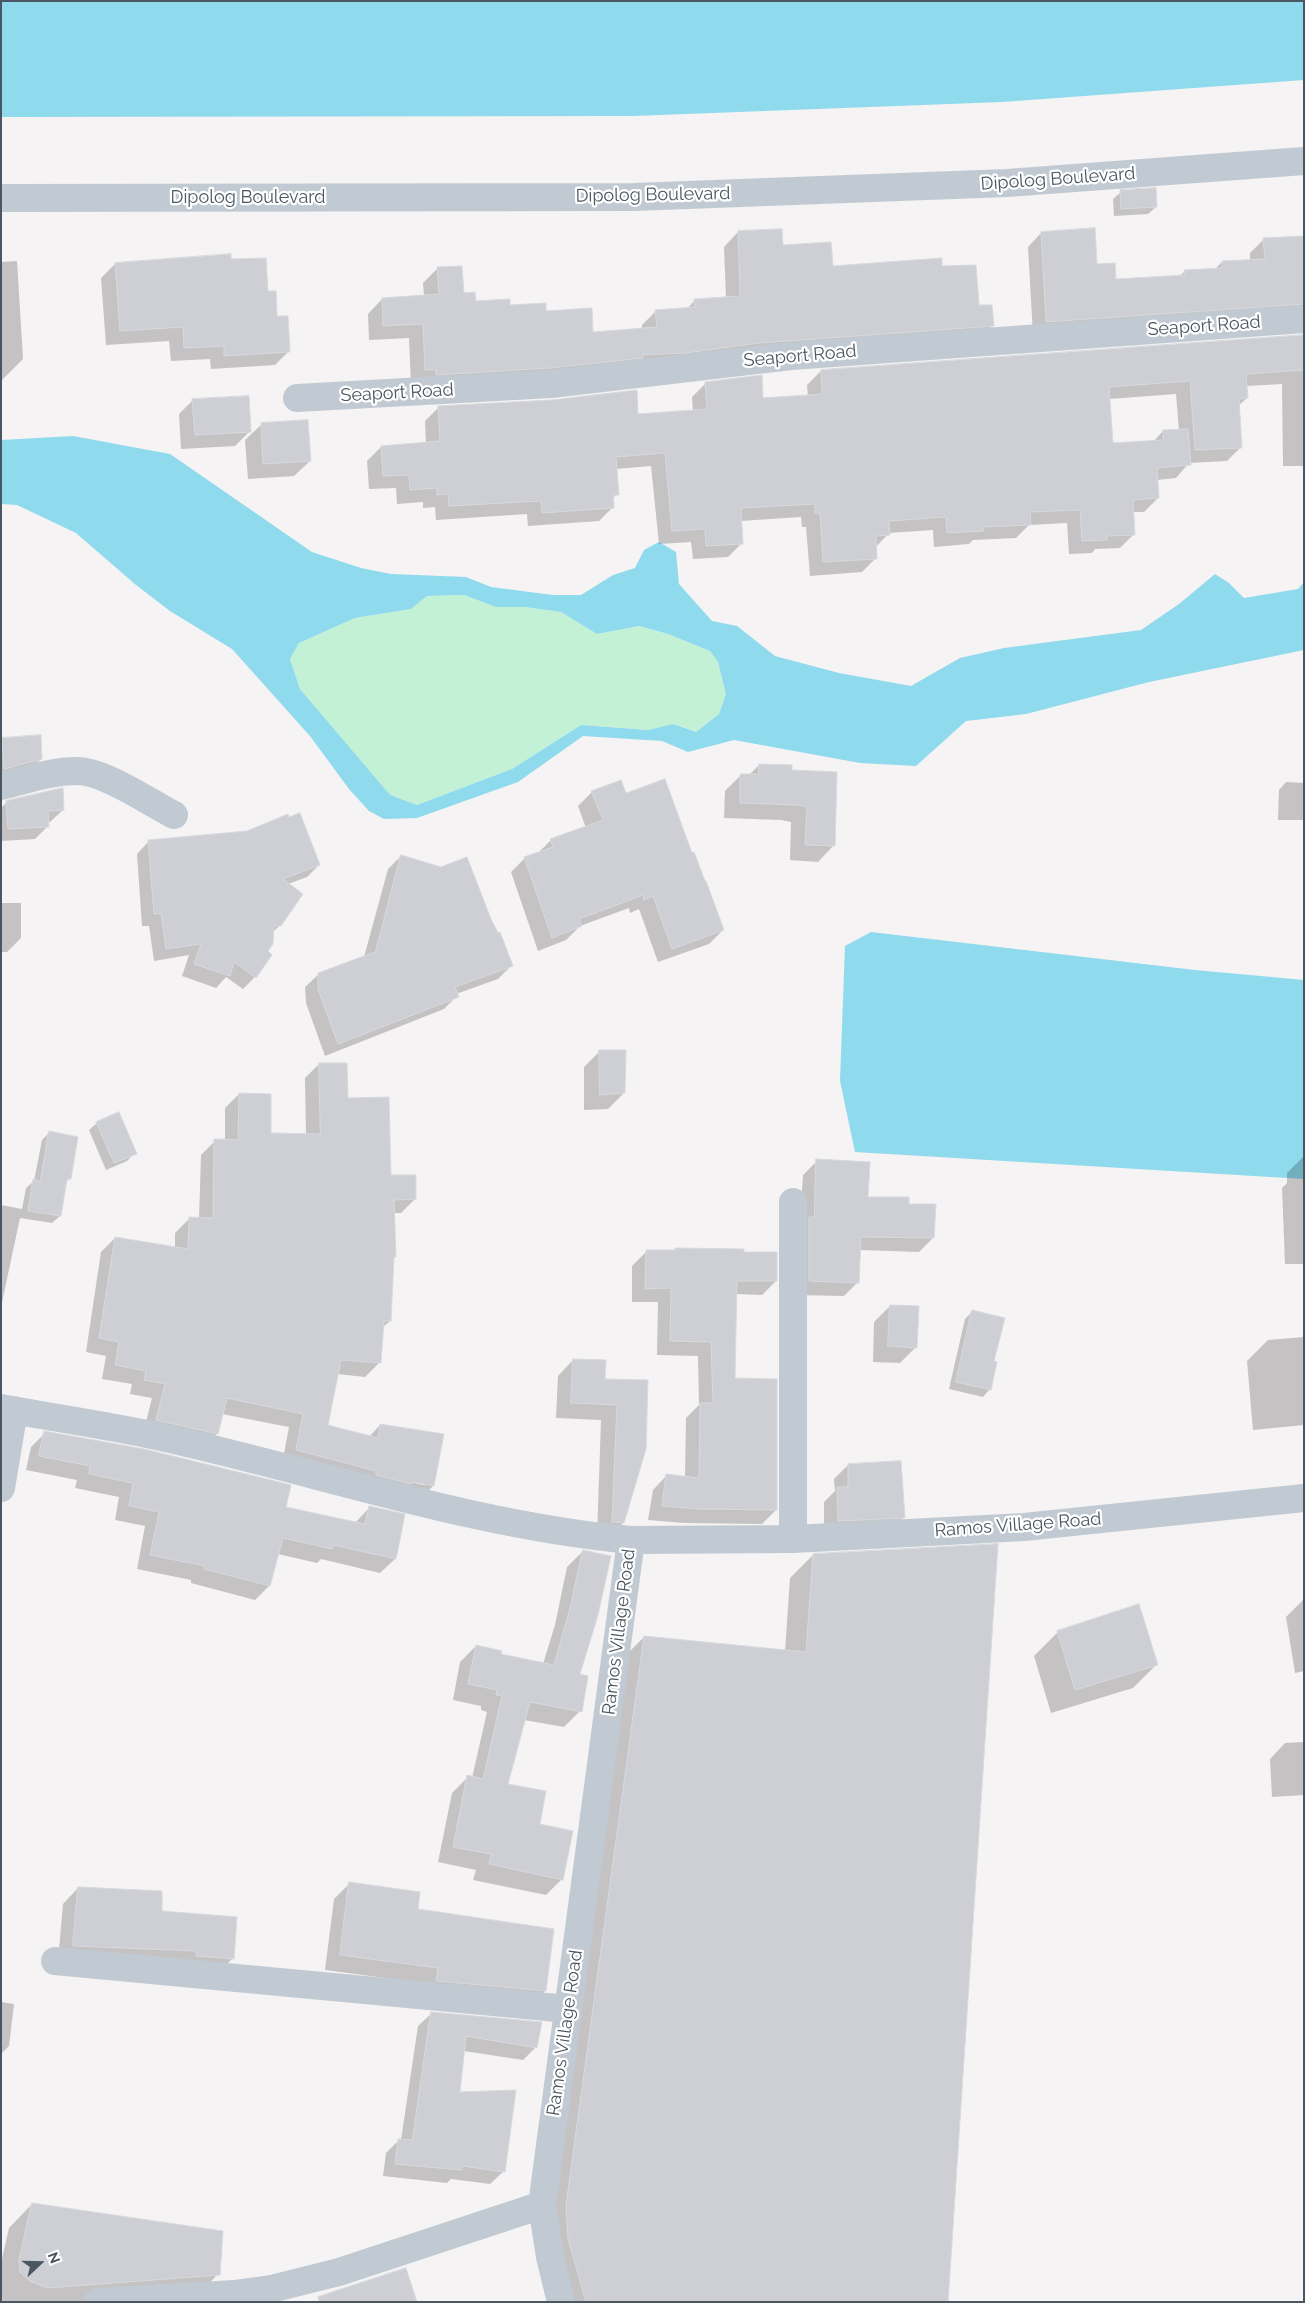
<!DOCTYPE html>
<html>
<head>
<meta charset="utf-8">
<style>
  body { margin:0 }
  #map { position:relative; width:1305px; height:2303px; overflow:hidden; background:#f5f3f3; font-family:Raleway,sans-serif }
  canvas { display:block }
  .frame { position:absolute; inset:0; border:2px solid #4a5661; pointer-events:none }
  .north { position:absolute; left:15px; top:2238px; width:50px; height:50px; -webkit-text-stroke:4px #fff; paint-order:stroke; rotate:69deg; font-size:14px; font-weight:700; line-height:20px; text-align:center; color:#4a5661 }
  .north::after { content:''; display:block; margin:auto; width:18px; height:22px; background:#4a5661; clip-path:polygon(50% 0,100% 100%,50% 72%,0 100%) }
</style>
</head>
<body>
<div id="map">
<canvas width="1305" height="2303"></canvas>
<div class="frame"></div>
<div class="north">N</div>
</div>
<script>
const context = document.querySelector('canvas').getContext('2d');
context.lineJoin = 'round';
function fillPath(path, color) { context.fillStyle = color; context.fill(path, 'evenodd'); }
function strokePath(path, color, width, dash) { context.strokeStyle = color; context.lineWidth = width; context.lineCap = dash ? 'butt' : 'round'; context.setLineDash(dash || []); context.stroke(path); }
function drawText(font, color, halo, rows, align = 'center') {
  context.font = font + ' Raleway,sans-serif'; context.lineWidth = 4.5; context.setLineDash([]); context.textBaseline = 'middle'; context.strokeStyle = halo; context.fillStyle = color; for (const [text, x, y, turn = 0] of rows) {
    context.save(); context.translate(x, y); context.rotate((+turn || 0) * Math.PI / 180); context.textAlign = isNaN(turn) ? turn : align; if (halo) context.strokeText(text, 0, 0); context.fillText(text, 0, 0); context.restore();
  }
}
const green = new Path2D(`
  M464 595 496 607H525L561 612 597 634 638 626 668 634 710 651 718 662 726 694 719 714 696 732 673 724 648 730 581 725 512 769 417 805 390 796 300 689 290 659 299 643 355 618 411 609 427 596Z`);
const water = new Path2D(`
  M1 1H1304V80L1002 102 633 116 1 117Z
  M73 436 170 454 312 552 361 568 391 574 466 577 491 587 553 595H581L613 575 635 568 644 550 659 542 676 552 679 584 712 621 737 626 775 656 839 673 911 686 960 658 1004 648 1141 630 1179 604 1215 574 1229 583 1244 598 1298 589 1304 582V650L1149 682 1026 714 966 721 916 766 860 763 734 740 688 752 662 741 583 736 518 782 417 818 384 819 369 811 349 789 310 736 232 649 170 611 136 585 76 533 17 505 1 504V440ZM464 595 496 607H525L561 612 597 634 639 626 668 634 710 651 718 662 726 694 719 714 696 732 673 724 648 730 581 725 512 769 417 805 390 795 300 689 290 659 299 643 355 618 411 609 427 596Z
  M871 932 1195 970 1304 980V1179L855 1152 840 1081 845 946Z`);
const shadow = new Path2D(`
  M1121 192 1156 207 1148 214 1114 216 1113 199Z
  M738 232 781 246 832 267 941 268 993 325 979 340 411 384 409 338 369 340 368 314 382 299 424 296 423 283 437 269 463 294 474 302 545 312 592 333 642 329V325L656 311 687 309 695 300 726 298 724 247Z
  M1041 233 1096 266 1114 280 1179 277 1185 271 1215 269 1222 262 1250 261V253L1264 239 1304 237V326L1033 335 1028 247Z
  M17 261 23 359 1 381V262Z
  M230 261 267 293 289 351 275 365 211 369 210 359 171 361 169 341 106 345 101 278 115 264Z
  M1304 336V466H1283L1282 384 1246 386 1247 398 1238 406 1241 447 1227 461 1189 463 1176 478 1157 480 1158 498 1144 512H1132L1134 534 1120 548 1095 549 1092 553 1069 554 1067 523 1029 525 1016 538 973 540 969 544 934 547 933 530 889 533 875 548 876 558 862 572 810 576 806 527H802L801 517 740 521 742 543 728 557 693 559 691 542 659 544 651 466 615 469 617 494 612 499 613 507 599 521 528 526 527 514 436 520 435 507 423 508V502L397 504 396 488 369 489 367 461 381 447 426 444 425 421 439 407 637 415 693 412 692 397 706 383 762 400 808 397 807 385 821 371ZM1176 394 1179 431H1163L1153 442 1112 444 1109 399Z
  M193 400 249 432 235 446 181 449 179 414Z
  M261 425 310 461 294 476 248 479 245 440Z
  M2 739 41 759 25 775 1 781Z
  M759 765 790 771 833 846 818 862 790 860 791 822 781 820 724 818 725 791 741 775H749Z
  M1286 782 1304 783V820H1278L1279 790Z
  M592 792 625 795 723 930 709 944 658 962 639 909 630 913 629 908 580 926 566 940 538 951 511 872 525 858 538 853 551 840 586 828 578 806Z
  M7 802 63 810 50 822H47L48 826 35 839 1 841V808Z
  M149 841 319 865 307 877 288 884 280 925 272 933 255 977 243 989 226 977 216 988 182 976 189 955 154 961 149 926H142L137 854Z
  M401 856 490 919 511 966 498 979 456 994 457 996 444 1009 325 1056 306 1003 305 987 319 974 364 957 388 869Z
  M1 903H21V938L7 952H1Z
  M600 1051 624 1093 608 1109 584 1110V1067Z
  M319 1064 346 1100 389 1177 415 1199 401 1213H394L395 1257 393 1259 390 1321 382 1328 379 1363 365 1377 337 1374 326 1426 369 1437 380 1425 433 1486 419 1500 282 1464 289 1427 222 1414 217 1434 203 1448 143 1434 152 1398 130 1394 132 1384 102 1379 106 1356 86 1352 101 1252 115 1238 175 1248V1233L189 1219H199L201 1155 215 1141H225V1108L239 1094 270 1134 306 1135 305 1078ZM405 1481 424 1483V1485Z
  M97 1123 135 1153 127 1161 106 1170 89 1130Z
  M50 1132 69 1179 65 1183 60 1216 52 1223 20 1218 1 1307V1205L22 1209 26 1188 34 1181 42 1140Z
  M1303 1157 1304 1264H1285L1282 1188 1287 1183V1173Z
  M817 1161 867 1198 908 1205 933 1238 919 1252 860 1250 858 1282 844 1296 795 1295 803 1175Z
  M676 1249 743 1253 776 1281 762 1295 736 1294 734 1379 776 1510 762 1524 684 1523 648 1520 653 1490 667 1475 685 1477 686 1418 699 1405 698 1356 657 1355 658 1302H632V1266L646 1252 674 1251Z
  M890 1306 916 1347 900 1363 873 1362 874 1322Z
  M972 1312 993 1362 990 1389 983 1397 949 1389 965 1319Z
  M1304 1337V1425L1253 1430 1247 1361 1268 1340Z
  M573 1360 604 1380 647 1382 623 1523 607 1539 597 1537 601 1420 556 1418 558 1376Z
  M45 1433 284 1508 355 1523 370 1507 395 1559 380 1573 321 1559 317 1563 278 1554 269 1586 255 1600 191 1583V1580L137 1569 145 1526 115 1520 119 1497 75 1488 77 1480 26 1470 31 1447Z
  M848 1465 904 1517 890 1531 824 1534V1502L835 1491 834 1479Z
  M583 1551 578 1675 580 1711 564 1727 524 1720 507 1785 539 1825 562 1879 546 1895 473 1880 476 1870 438 1862 452 1793 468 1777 472 1778 487 1712 481 1710V1706L453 1700 460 1662 476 1646 500 1655 543 1664 555 1625 567 1567Z
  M813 1555 947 2302H556L545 2263 621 1660 644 1637 785 1651 790 1578Z
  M1304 1599V1671L1295 1673 1286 1617Z
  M1058 1632 1156 1665 1133 1688 1051 1713 1034 1656Z
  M1304 1742V1795L1272 1797 1270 1759 1285 1743Z
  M350 1883 416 1910 545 1991 529 2006 423 1983 325 1970 334 1899Z
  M78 1888 160 1912 232 1959 217 1974 58 1961 63 1904Z
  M1 2002 14 2004 9 2046 1 2054Z
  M432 2013 536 2047 523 2060 464 2051 459 2094 504 2171 490 2184 451 2179 447 2183 383 2176 386 2153 399 2140H401L418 2026Z
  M32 2204 218 2274 195 2298 142 2302H4L1 2299V2263L9 2228Z`);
const building = new Path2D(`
  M1156 188 1157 207 1121 209 1120 190Z
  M1095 228 1097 264 1115 263 1116 279 1185 275 1184 270 1222 268V261L1265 259 1263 238 1304 236V304L1046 322 1041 232Z
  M782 229 783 245 831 242 833 266 942 258V266L976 265 979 305H992L994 326 760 343 685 353 642 355 643 358 550 368 436 375V370H425L423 324 383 326 382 298 439 294 437 267 462 266 464 293 475 292 476 301 510 299V305L546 303V311L592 308 593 332 657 327 655 310 695 307 694 299 740 296 738 231Z
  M231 254V259L266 258 268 291H276L277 316H288L290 352 224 356V346L184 348 183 327 120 331 115 263Z
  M1304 335V370L1246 374 1248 398 1239 399 1242 448 1195 450 1190 381 1109 387 1113 443 1163 440V430L1188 429 1191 465 1157 468 1159 498 1133 500 1135 535 1107 536V540L1082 541 1080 510 1030 512 1031 525 983 527 984 531 947 533 946 517 889 521 890 535 876 536 877 559 823 562 820 513 815 514V504L741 508 743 544 706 546 705 529 672 531 665 453 616 457 619 495H613L614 508 542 513 541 501 449 506 448 494 437 495V488L410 490 409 475 383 476 381 446 440 441 438 406 552 400 637 390 638 414 707 409 705 382 762 375 763 398 822 394 821 370Z
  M249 396 251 432 195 435 192 399Z
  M308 420 311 461 263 464 261 423Z
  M41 735 42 759 4 769 2 738Z
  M759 764 792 765V770L837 772 835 846 805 845 807 807 797 805 740 803V774H758Z
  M665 779 692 853 694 852 705 881H706L724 930 672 949 653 896 644 900 643 895 579 919 582 926 552 938 524 857 553 847 550 839 603 820 591 791 621 780 626 793Z
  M63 788 64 810 48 811 49 827 8 829 6 801Z
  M300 813 320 865 283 879 303 894 281 926H274L273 944 268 951 272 955 256 978 234 962 230 976 194 964 201 944 166 949 161 914H154L148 840 247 831 288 814 289 817Z
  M401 855 441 867 467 857 491 919 498 933 500 932 513 966 455 987 459 997 338 1044 318 989V973L375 952Z
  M599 1050H626L625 1093 600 1095Z
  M319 1063H347L348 1098 389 1097 391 1175H416V1199L394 1200 396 1257H394L391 1321H384L381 1363 341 1360 328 1425 378 1438 380 1424 444 1434 434 1486 412 1482 411 1484 376 1475V1471L296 1450 303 1414 227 1398 218 1434 156 1420 165 1384 144 1380 146 1371 115 1365 119 1342 99 1338 115 1237 188 1249 189 1217 213 1218 214 1139 238 1140 239 1093 271 1094V1133L320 1134Z
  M119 1112 137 1154 114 1163 96 1122Z
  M49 1131 78 1137 71 1179H67L61 1216 28 1211 33 1179 40 1181Z
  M816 1159 870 1162 868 1197H909V1204H936L934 1238 861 1237 859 1283 809 1281V1217H814Z
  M675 1248 744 1249V1252H777V1281H737L735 1378 777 1379V1510L699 1509 662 1506 666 1474 699 1478 700 1403H713L711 1342 670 1341 671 1288 645 1289 646 1250H675Z
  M890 1305 919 1306 917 1348 888 1346Z
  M972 1310 1005 1318 994 1361 997 1362 991 1390 956 1382Z
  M573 1359 606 1360 605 1379 648 1380 646 1449 624 1523 612 1522 617 1405 571 1403Z
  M44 1431 144 1449 291 1485 286 1507 365 1524 369 1506 405 1514 396 1559 333 1545 332 1549 283 1538 270 1586 204 1569 205 1566 150 1555 159 1512 129 1506 133 1483 89 1474 90 1466 39 1456Z
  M901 1461 905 1518 838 1521 837 1487H848V1464Z
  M998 1544 948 2302H586L568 2239 566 2205 644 1636 806 1652 813 1554Z
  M583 1550 611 1556 598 1615 580 1674 588 1676 582 1712 530 1702 508 1784 546 1791 540 1824 573 1831 563 1880 489 1864 491 1854 453 1847 467 1775 483 1779 502 1696 496 1695 497 1690 468 1684 476 1645 502 1651 501 1654 554 1665 570 1608Z
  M1139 1604 1158 1665 1075 1690 1057 1631Z
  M349 1882 420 1892 418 1909 554 1929 546 1991 436 1981 438 1968 340 1955Z
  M78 1887 162 1891V1911L237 1917 234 1959 196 1956V1951L73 1946Z
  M431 2012 542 2022 537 2048 466 2036 460 2092 516 2090 505 2172 462 2166 461 2170 395 2164 398 2139 412 2140Z
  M32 2203 223 2231 220 2275 47 2288 30 2281 20 2272 19 2260Z
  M406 2268 417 2302H319L318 2297Z`);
const minor = new Path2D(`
  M1 198 634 197 1007 183 1304 161
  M297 398 551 384 791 356 1304 319
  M1 786C26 780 51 771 77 771 104 771 149 802 174 815
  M793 1202V1539
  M1 1408C50 1417 98 1424 147 1434 308 1468 466 1525 631 1540
  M1 1488 14 1410
  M55 1961 568 2009
  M98 2302 234 2294 271 2289 339 2272 542 2205
  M561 2302 550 2257 542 2205 631 1540 793 1539 1024 1527 1304 1498`);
const streetNames = [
  ["Dipolog Boulevard",1058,179,-4],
  ["Dipolog Boulevard",653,195,-1],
  ["Dipolog Boulevard",248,198],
  ["Seaport Road",1204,326,-4],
  ["Seaport Road",800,356,-5],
  ["Seaport Road",397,393,-3],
  ["Ramos Village Road",1018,1525,-4],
  ["Ramos Village Road",619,1632,-83],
  ["Ramos Village Road",565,2033,-82]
];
fillPath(green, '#c3f1d5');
fillPath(water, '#90daee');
fillPath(shadow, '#0003');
fillPath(building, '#cdcfd5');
strokePath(building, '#d7d9de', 1);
strokePath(minor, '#c1cad2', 28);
drawText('18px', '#4a5661', '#fff', streetNames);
</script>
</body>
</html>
